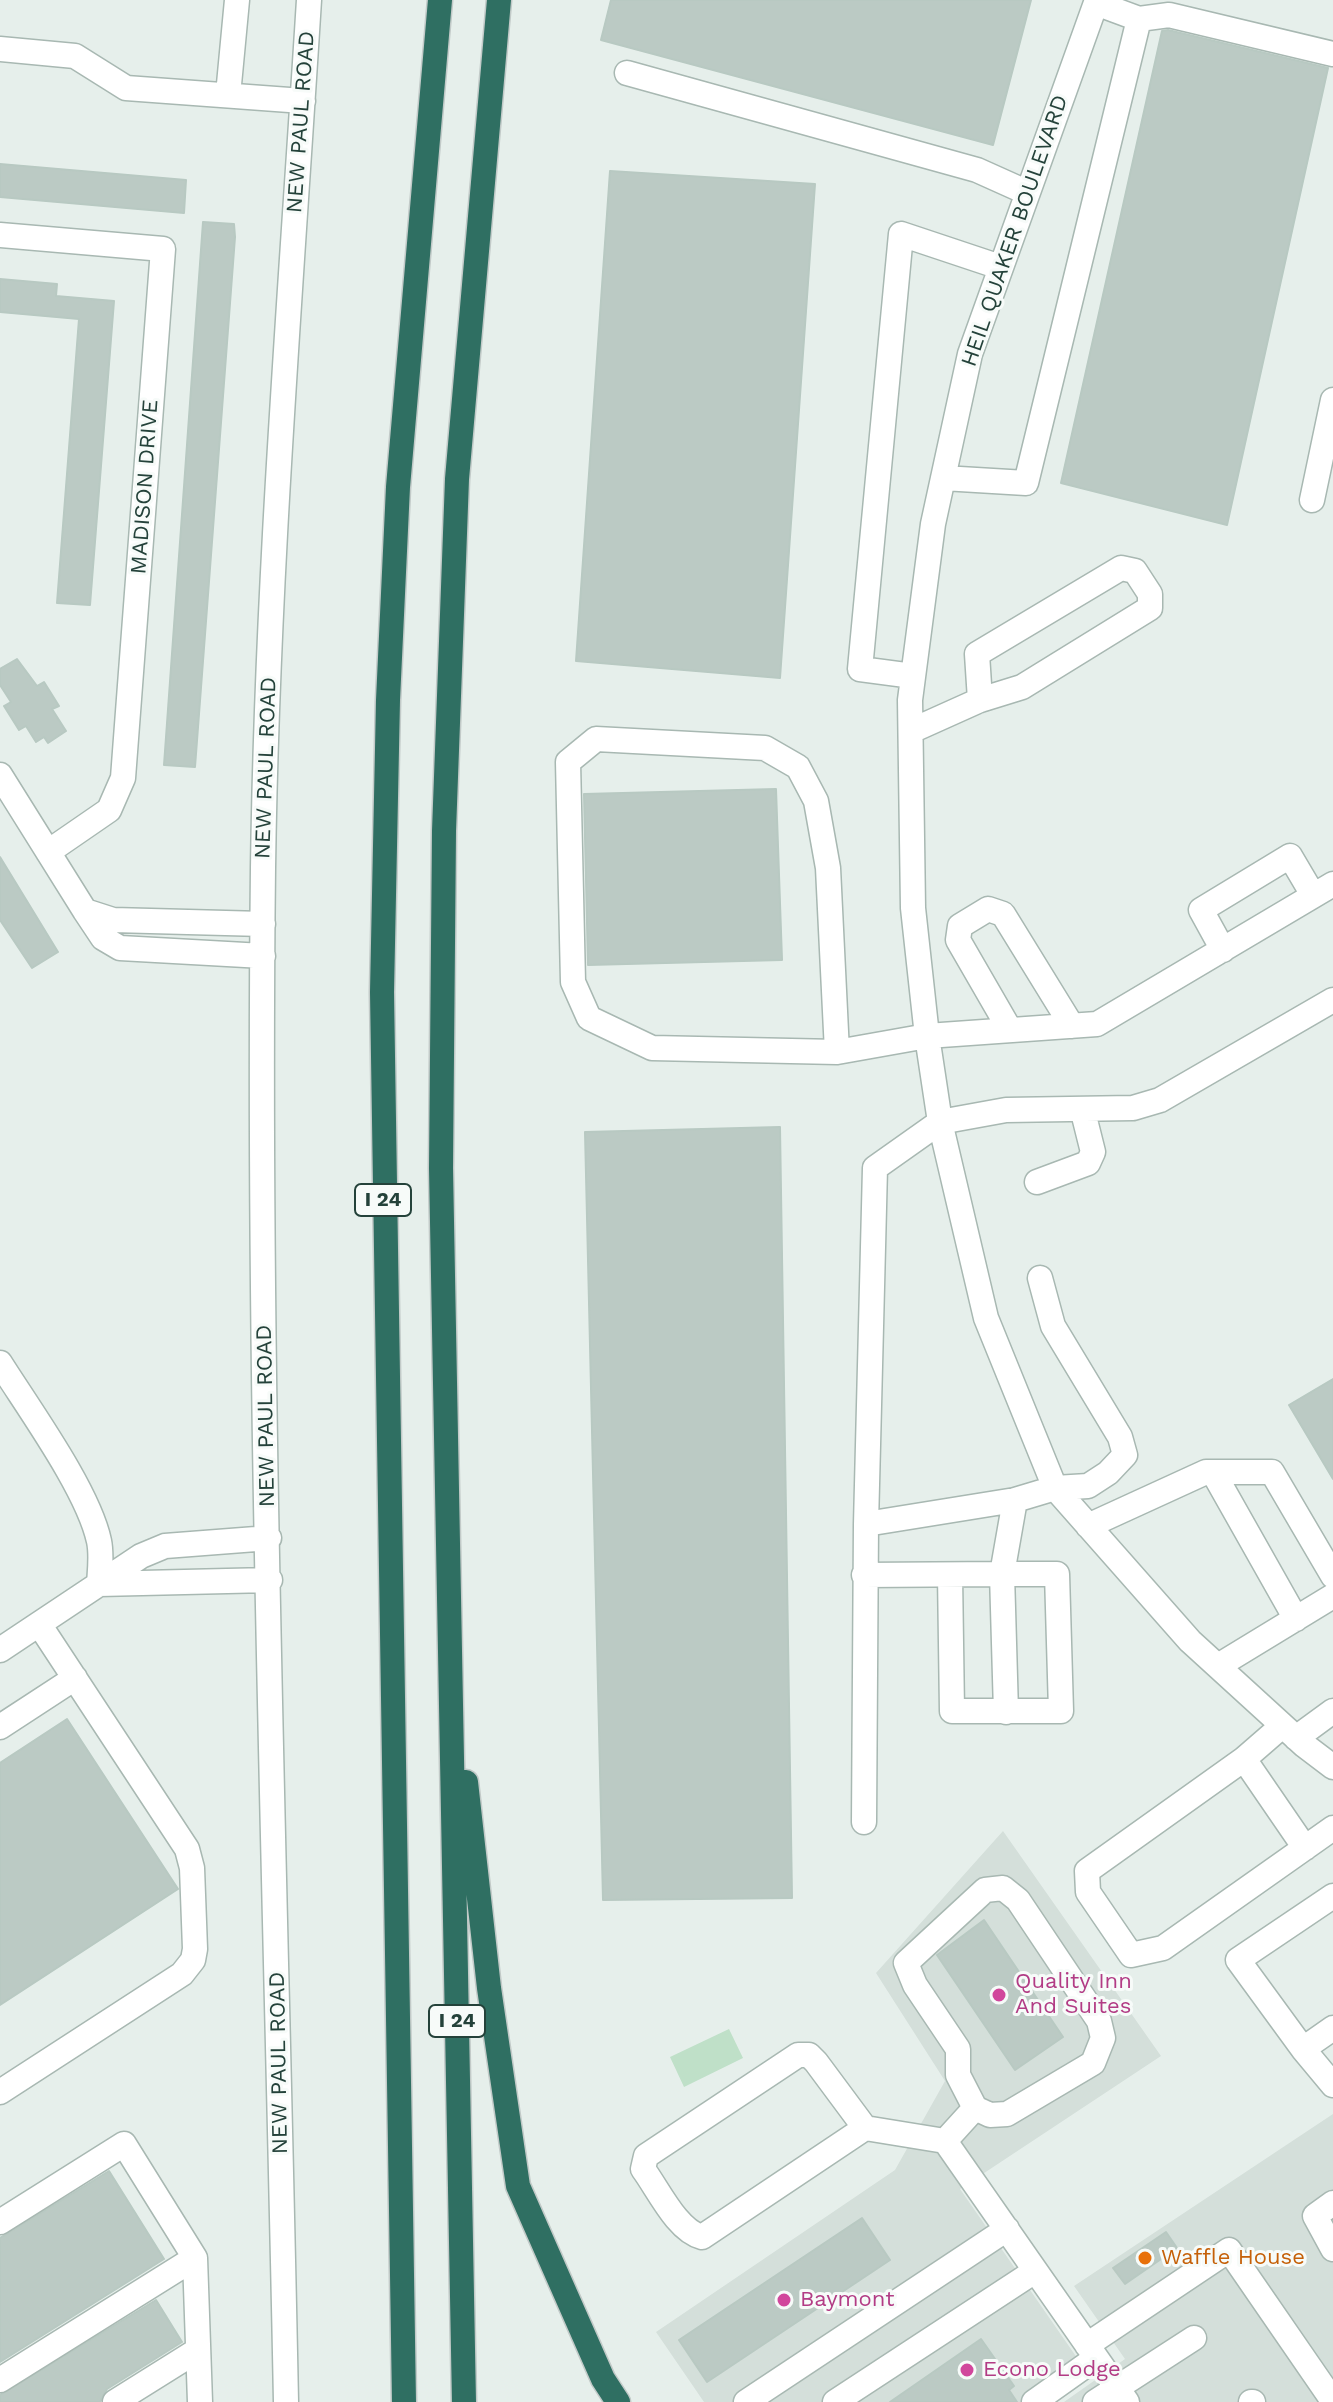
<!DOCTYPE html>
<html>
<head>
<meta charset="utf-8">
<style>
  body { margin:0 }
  canvas { display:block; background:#e6efeb }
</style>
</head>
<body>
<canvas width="1333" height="2402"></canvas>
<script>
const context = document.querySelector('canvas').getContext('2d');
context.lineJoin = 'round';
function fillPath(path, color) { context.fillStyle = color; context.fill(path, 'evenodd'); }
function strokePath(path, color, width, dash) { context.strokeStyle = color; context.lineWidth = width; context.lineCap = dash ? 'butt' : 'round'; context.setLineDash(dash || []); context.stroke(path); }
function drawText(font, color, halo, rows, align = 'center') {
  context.font = font + ' "Work Sans",sans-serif'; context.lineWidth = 6; context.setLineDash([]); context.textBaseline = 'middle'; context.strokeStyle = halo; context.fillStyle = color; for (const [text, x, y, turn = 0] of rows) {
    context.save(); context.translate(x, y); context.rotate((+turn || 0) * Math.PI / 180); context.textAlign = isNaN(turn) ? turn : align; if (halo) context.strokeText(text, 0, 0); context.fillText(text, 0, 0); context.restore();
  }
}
const built = new Path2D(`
  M1003 1831 1161 2056 960 2189 1091 2378 1057 2402H704L656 2332 895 2170 945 2081 876 1973Z
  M1333 2114V2402H1064L1125 2359 1074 2286Z`);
const green = new Path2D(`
  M729 2029 743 2058 684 2087 670 2057Z`);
const building = new Path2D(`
  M611 0H1031L993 145 601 40Z
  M1168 30 1328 68 1227 525 1061 483 1162 31Z
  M0 164 186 180 184 213 0 197Z
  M610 171 815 184 780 678 576 661Z
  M203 222 234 224 235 237 195 767 164 765Z
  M0 279 57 284 56 296 114 301 90 605 57 603 79 319 0 312Z
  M17 659 37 686 44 682 59 706 52 709 66 731 48 743 44 737 36 742 26 726 19 730 4 706 11 702 0 685V669Z
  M776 789 782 960 588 965 584 794Z
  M0 857 58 952 32 968 0 920Z
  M780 1127 792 1898 603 1900 585 1132Z
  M1333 1379V1479L1289 1405Z
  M67 1719 178 1889 0 2005V1763Z
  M984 1920 1063 2037 1015 2070 937 1955Z
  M109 2171 164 2259 0 2362V2238Z
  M862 2218 890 2260 707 2382 679 2340Z
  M1166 2232 1177 2248 1125 2284 1113 2268Z
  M156 2300 182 2342 107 2389 100 2402H0V2395Z
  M981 2339 1014 2386 1009 2390 1017 2402H890Z`);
const minor = new Path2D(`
  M1097 0 970 354 933 524 910 700 913 908 927 1036 940 1122 986 1318 1055 1488 1190 1641 1304 1745 1333 1767
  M1139 19 1169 15 1333 54
  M0 49 75 56 126 88 303 101
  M627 73 977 170 1026 192
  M228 95 237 0
  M0 235 163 249 123 778 109 810 48 852
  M943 478 1026 483 1139 19 1096 3
  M1312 500 1333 400
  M913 676 860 669 901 234 1000 267
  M911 731 980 700 1022 687 1150 608V594L1135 571 1121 568 977 654 980 700
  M0 775 85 911
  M1223 950 1201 910 1290 856 1313 895
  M263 956 120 948 103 938 85 911 113 920 263 924
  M1010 1030 958 940 960 926 988 909 1003 914 1072 1026
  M837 1052 828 868 816 801 798 767 765 748 596 739 568 762 573 982 589 1018 652 1048 837 1052 927 1036 1097 1024 1333 884
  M1037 1182 1088 1163 1093 1152 1083 1112
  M1040 1278 1053 1326 1120 1437 1125 1455 1108 1473 1088 1486 1055 1488 1015 1500 866 1524 875 1168 940 1122 1006 1110 1133 1108 1160 1100 1333 1000
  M0 1363C29 1409 88 1490 99 1541 102 1555 100 1569 99 1584L0 1650
  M1213 1472 1296 1619
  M1088 1526 1206 1472H1272L1333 1576
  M269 1538 165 1546 141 1556 99 1584 270 1580
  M864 1575 1002 1574 1015 1500
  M950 1575 952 1711H1061L1057 1574H1002L1006 1712
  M1218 1666 1333 1596
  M1282 1726 1244 1759 1087 1871 1088 1892 1131 1955 1163 1948 1333 1828
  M0 1727 75 1678
  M1296 1738 1333 1711
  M1244 1759 1305 1848
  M864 1822 866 1524
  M1333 1896 1238 1960 1303 2049 1333 2028
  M1303 2049 1333 2085
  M0 2092 182 1974 193 1960 195 1949 192 1868 187 1849 39 1624
  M865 2128 816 2062 809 2055H798L646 2156 643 2169C658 2189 677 2231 702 2237L865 2128 945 2141
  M945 2141 975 2108 958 2075V2049L915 1985 906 1963 985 1890 1003 1888 1018 1900 1099 2021 1103 2038 1093 2063 1007 2114 990 2115 975 2108
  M945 2141 1127 2402
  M1333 2203 1315 2216 1333 2249
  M0 2222 124 2144 195 2258 200 2402
  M1087 2345 1229 2250 1333 2401
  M0 2380 195 2258
  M115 2402 198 2350
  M286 2402C276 1891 257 1379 263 868 267 578 291 289 309 0
  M746 2402 1007 2229
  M835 2402 1035 2271
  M1034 2402 1096 2358
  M1095 2402 1194 2338
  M1251 2402H1253`);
const highway = new Path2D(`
  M466 1782 489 1988 518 2186 603 2379 618 2402
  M404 2402 382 992 388 700 398 487 440 0
  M464 2402 441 1168 444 831 457 479 499 0`);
const markers = [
  [999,1995,8,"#d1479c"],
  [1145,2258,8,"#e8710a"],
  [784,2300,8,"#d1479c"],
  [967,2370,8,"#d1479c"]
];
const shields = [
  [383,1200,56],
  [457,2021,56]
];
const shieldNames = [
  ["I 24",383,1200],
  ["I 24",457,2021]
];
const streetNames = [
  ["NEW PAUL ROAD",301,122,-86],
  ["HEIL QUAKER BOULEVARD",1015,231,-71],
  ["MADISON DRIVE",145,487,-86],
  ["NEW PAUL ROAD",266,768,-88],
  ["NEW PAUL ROAD",266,1416,-91],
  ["NEW PAUL ROAD",279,2063,-91]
];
const hotelNames = [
  ["Quality Inn",1015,1982],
  ["And Suites",1015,2007],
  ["Baymont",800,2300],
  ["Econo Lodge",983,2370]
];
const foodNames = [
  ["Waffle House",1161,2258]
];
fillPath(built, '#d4dfda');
fillPath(green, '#bfe0c8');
fillPath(building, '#bbcac4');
strokePath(building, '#b8c9c2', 2);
strokePath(minor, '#a8b8b2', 27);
strokePath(highway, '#c2cac8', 27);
strokePath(minor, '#fff', 24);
strokePath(highway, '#2f6f62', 24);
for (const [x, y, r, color] of markers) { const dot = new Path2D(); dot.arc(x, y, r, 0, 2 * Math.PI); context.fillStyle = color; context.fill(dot); strokePath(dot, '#f7fbf9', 3); }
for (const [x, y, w] of shields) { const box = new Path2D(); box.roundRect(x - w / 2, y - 16, w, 32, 6); context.fillStyle = '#f7fbf9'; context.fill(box); strokePath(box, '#24423a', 2); }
drawText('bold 20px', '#24423a', null, shieldNames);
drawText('22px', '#24423a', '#f7fbf9', streetNames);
drawText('22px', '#b23c85', '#f7fbf9', hotelNames, 'left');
drawText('22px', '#c56008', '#f7fbf9', foodNames, 'left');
</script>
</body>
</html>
